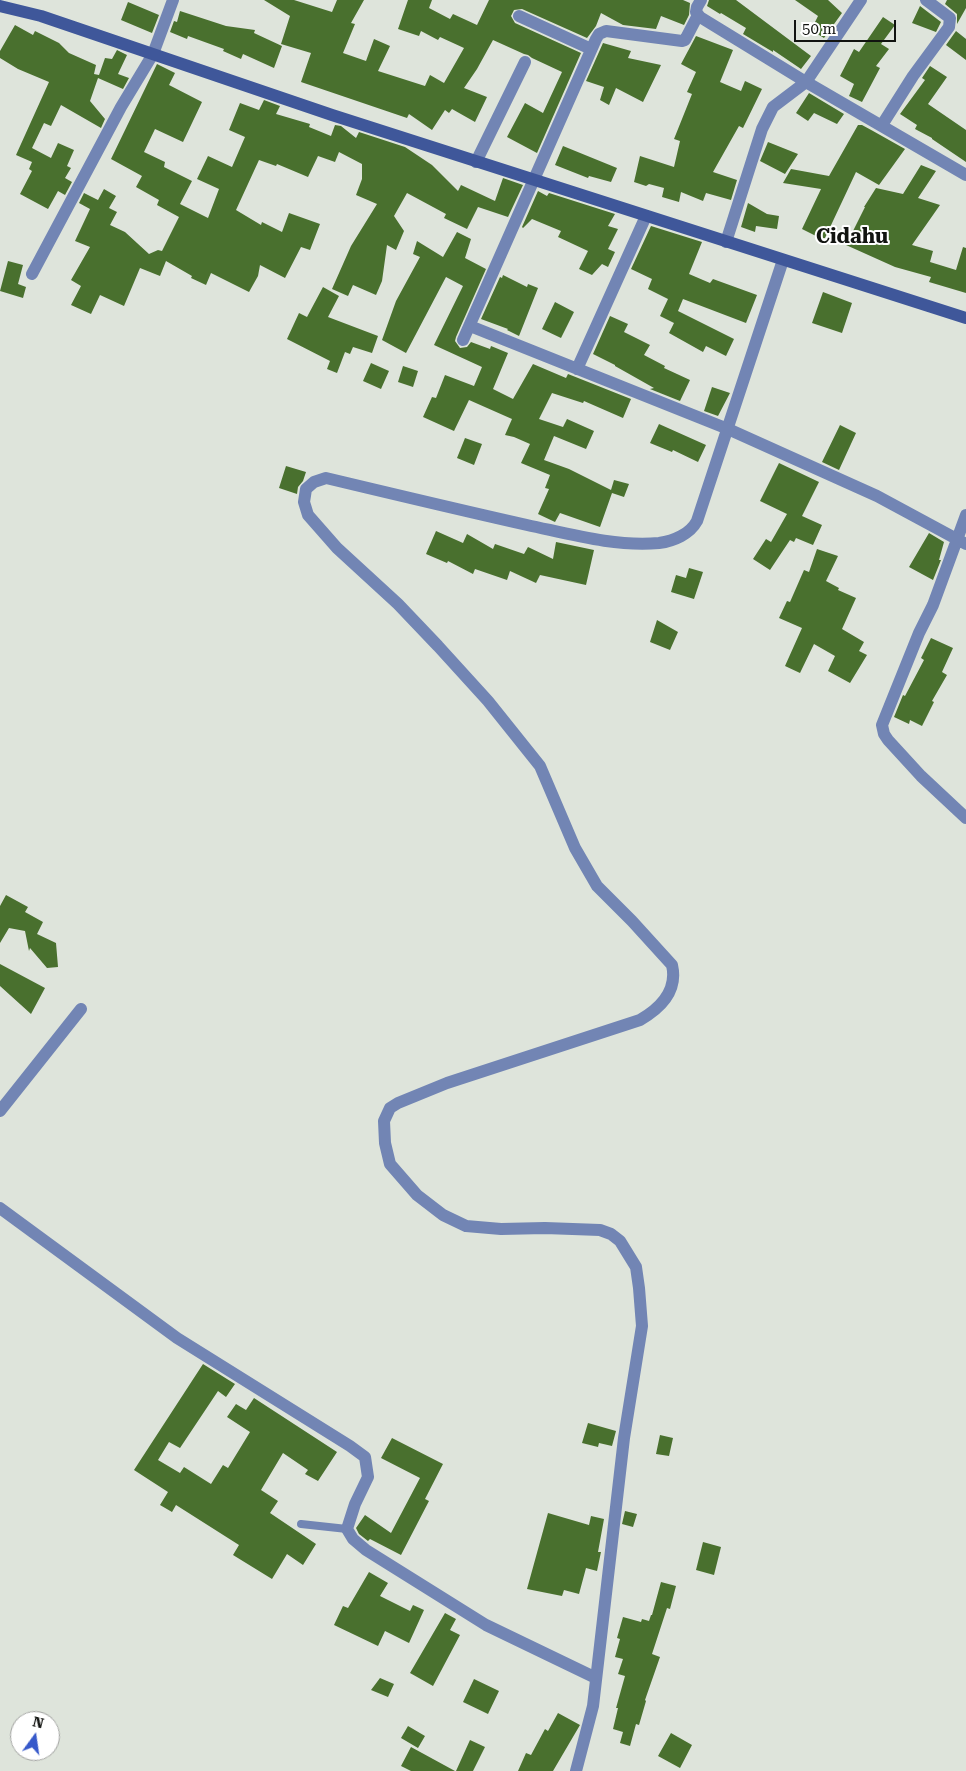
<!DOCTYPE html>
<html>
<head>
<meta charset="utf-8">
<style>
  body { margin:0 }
  #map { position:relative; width:966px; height:1771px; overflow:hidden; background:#dee4db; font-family:"Roboto Serif",serif }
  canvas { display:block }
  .north { position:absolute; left:10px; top:1711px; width:50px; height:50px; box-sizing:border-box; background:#fff; border:1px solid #a0a19f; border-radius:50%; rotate:14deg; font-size:14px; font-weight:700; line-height:20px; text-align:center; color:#111310 }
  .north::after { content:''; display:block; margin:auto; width:18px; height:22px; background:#3759ca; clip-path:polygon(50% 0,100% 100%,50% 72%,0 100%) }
  .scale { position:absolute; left:794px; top:20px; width:102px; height:22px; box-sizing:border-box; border:2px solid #111310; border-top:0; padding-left:6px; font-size:15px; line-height:18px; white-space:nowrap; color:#111310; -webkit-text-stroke:4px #fff; paint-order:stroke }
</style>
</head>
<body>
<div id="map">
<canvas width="966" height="1771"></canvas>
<div class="north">N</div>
<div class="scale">50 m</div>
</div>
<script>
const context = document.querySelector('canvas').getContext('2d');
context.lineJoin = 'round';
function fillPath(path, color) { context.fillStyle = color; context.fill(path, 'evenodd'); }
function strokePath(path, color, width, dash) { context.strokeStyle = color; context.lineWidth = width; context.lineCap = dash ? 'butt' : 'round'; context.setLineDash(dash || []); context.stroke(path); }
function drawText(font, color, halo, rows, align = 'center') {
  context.font = font + ' "Roboto Serif",serif'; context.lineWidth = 4; context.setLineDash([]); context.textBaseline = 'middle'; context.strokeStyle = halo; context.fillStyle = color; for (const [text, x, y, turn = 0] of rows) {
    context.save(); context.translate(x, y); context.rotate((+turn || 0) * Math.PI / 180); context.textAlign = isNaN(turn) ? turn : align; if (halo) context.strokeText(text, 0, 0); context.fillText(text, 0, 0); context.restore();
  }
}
const building = new Path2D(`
  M264 0H294L332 12 337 0H364L351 23 355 24 343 53 366 61 374 39 390 46 378 71 425 86 430 75 444 83 464 48 440 37 438 40 421 31 419 36 398 29 408 0H432L429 8 450 19 453 14 477 25 489 0H683L690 3 689 15 684 25 661 16 656 29 623 25 601 13 596 26 587 38 522 9 514 10 511 16 515 23 581 53 537 153 507 137 525 103 543 113 562 72 532 58 528 55 524 54 493 40 477 69 464 88 487 97 475 122 452 109 449 113 445 110 432 130 409 114 407 118 301 82 311 53 281 44 290 16Z
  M709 0H736L811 56 801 69 773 50V52L743 34 746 28 721 13 720 14 707 6Z
  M795 0H828L842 13 824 38 811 30 818 16Z
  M947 0H966V8L957 24V14L945 4Z
  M128 2 159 15 152 33 121 20Z
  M920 6 941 22 936 32 912 23Z
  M180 11 226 26 255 30 254 33 282 46 274 68 243 54 241 59 223 51 224 49 188 36 187 39 170 32 174 21 177 22Z
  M883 17 895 25 881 44 889 49 876 66 880 68 862 102 849 96 854 84 840 76 854 49 859 52Z
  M15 25 33 35 35 31 59 43 69 53 96 65 94 74 99 75 105 58 112 59 117 50 127 55 118 74 129 78 123 89 98 78 90 101 105 119 101 128 61 105 51 126 44 123 32 148 51 158 58 143 74 150 67 166 71 168 65 178 72 182 65 195 58 191 48 209 20 194 32 171 29 169 32 162 16 155 49 82 18 69 0 58V51Z
  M956 31 966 39V60L946 45Z
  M696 36 733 50 720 82 741 91 745 81 762 89 743 128 739 126 713 172 737 180 731 200 706 193 703 201 681 192 679 202 662 197 664 188 649 184 646 186 634 182 640 156 674 167 680 141 674 139 692 94 687 92 696 72 681 64Z
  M603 43 631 51 628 58 661 65 643 102 616 88 609 105 600 100 604 87 586 81Z
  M157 64 175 73 169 85 202 102 183 142 155 129 144 152 165 162 164 167 192 181 180 204 208 218 219 189 197 179 208 156 232 167 245 137 229 130 240 103 259 110 264 100 280 106 276 114 310 124 309 127 331 136 335 125 341 126 356 138 359 132 405 147 432 165 458 191 461 185 495 201 503 178 523 185 508 217 478 207 467 229 444 218 446 214 407 193 394 216 404 231 396 250 387 245 382 281 376 295 353 285 348 296 332 289 351 246 377 204 356 195 362 179V164L339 152 335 162 318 156 308 177 277 164 276 166 259 160 236 210 261 225 262 222 282 232 289 213 320 224 310 250 301 247 285 278 260 265 258 276 249 292 211 273 206 285 191 278 192 276 166 261 160 276 140 268 124 306 100 295 91 314 71 305 81 286 71 280 90 247 75 241 90 209 79 203 84 193 98 200 104 189 116 196 109 208 117 212 110 225 125 232 149 254 158 250 162 251 179 217 157 205 159 200 136 187 142 176 111 159Z
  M930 66 947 77 928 104 966 130V162L932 139V138L915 129 917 125 900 114 925 80 922 78Z
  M809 93 844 114 837 124 814 113 808 121 796 113Z
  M858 125H862L873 131 905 149 879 185 856 172 825 238H820L802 229 821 189 783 183 791 169 829 176Z
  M768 142 798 154 785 174 760 161Z
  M563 146 617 168 611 182 589 176 588 178 555 165Z
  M921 165 936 171 918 198 940 205 912 245 933 251 930 262 956 270 963 247 966 248V293L929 282 931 277 895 267 846 245 865 207H864L876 188 903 194Z
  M538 191 547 196 549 193 615 214 608 226 618 229 608 249 615 252 608 267 602 264 592 275 579 269 588 251 558 237 561 231 532 219 523 228 522 227Z
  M748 203 767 214 779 216 777 229 756 226 755 232 741 227Z
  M651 226 702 242 689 274 710 283 713 279 757 295 746 323 683 299 678 311 734 339 726 356 706 346 703 352 669 333 674 323 660 316 668 299 648 289 652 279 631 269Z
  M457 232 471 239 465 258 486 269 456 337 455 341 460 348 467 347 471 342 490 349 491 346 508 353 493 389 513 399 533 364 566 378 568 374 631 399 623 418 584 401 583 403 552 393 539 419 563 427 567 419 594 431 586 449 554 436 544 460 569 469 611 490 614 480 629 484 624 497 612 493 600 527 560 513 555 522 538 514 549 489 545 488 550 475 521 463 530 444 514 437 505 435 512 419 469 400 454 431 423 417 432 397 436 398 445 375 474 386 482 367 434 345 463 286 446 277 406 353 382 340 396 301 420 257 413 254 417 241 443 257Z
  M8 261 23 265 18 284 26 287 23 298 0 291Z
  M503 275 527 287 528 284 538 288 519 336 507 330 508 329 481 319 500 277 502 278Z
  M323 287 339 296 328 317 378 336 372 353 353 347 350 354 345 352 337 373 327 369 330 361 287 339 299 313 307 317Z
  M823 292 852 303 842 333 812 323Z
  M555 302 574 312 561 338 542 329Z
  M610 316 628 324 624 332 650 345 644 355 665 366 664 368 690 380 680 401 650 389 654 388 615 366V365L593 354Z
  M371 363 389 371 381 389 363 381Z
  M403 366 418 371 413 387 398 382Z
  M712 387 730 393 718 416 704 411Z
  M659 424 706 445 698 462 673 450 672 452 650 443Z
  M840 425 856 433 839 470 822 462Z
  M465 438 482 444 474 465 457 458Z
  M779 463 819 482 802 516 822 525 813 545 796 538 794 542 790 540 770 570 753 559 766 539 771 542 787 514 760 501Z
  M286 466 306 472 303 481 298 487 297 494 279 488Z
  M436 531 463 543 467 534 493 549 495 544 524 554 528 547 553 559 556 542 594 550 586 585 540 575 536 583 510 571 507 580 475 569 473 574 448 561 447 563 426 554Z
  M929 533 944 542 939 560H941L933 580 909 567Z
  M817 549 838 556 826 581 839 588 838 590 856 598 842 629 864 642 859 651 867 655 850 683 828 671 835 656 814 644 800 673 785 666 802 628 779 618 787 601 790 602 804 570 809 572Z
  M689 568 703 572 694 599 671 592 676 575 686 578Z
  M657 620 678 632 670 650 650 642Z
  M931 638 953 648 942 672 947 675 932 701 934 702 922 726 910 720 909 724 894 717 903 695 905 696 924 660 921 658Z
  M6 895 28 907 25 912 43 922 37 934 56 943 58 967 47 968 30 948 29 951 25 931 9 928 0 943V906Z
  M0 964 45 988 31 1014 0 986Z
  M203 1364 235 1384 226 1397 218 1391 180 1448 169 1442 158 1460 180 1473 184 1467 211 1484 223 1465 228 1468 250 1432 227 1417 236 1404 246 1410 254 1398 337 1452 318 1481 305 1474 308 1470 283 1453 261 1490 278 1501 270 1513 316 1544 303 1565 287 1554 272 1579 233 1555 239 1545 176 1505 172 1512 160 1505 168 1492 134 1470Z
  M588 1423 616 1431 612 1446 599 1443 598 1447 582 1443Z
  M660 1435 673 1438 669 1456 656 1454Z
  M392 1438 443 1464 425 1499 429 1501 401 1555 370 1539 368 1541 359 1534 356 1528 365 1515 391 1533 420 1478 381 1458Z
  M625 1511 637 1514 633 1527 622 1524Z
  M548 1513 589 1525 591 1516 604 1519 598 1552H601L597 1571 586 1568 579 1594 564 1590 562 1596 527 1589Z
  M703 1542 721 1547 714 1575 696 1570Z
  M369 1572 388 1583 380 1596 410 1611 413 1605 424 1610 409 1643 385 1631 378 1646 334 1625 343 1606 348 1608Z
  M661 1582 676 1586 670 1609 667 1608 652 1654 660 1657 645 1700 646 1701 639 1725 636 1724 630 1746 620 1743 623 1732 613 1729 618 1708H616L625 1676 618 1674 623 1659 615 1657 620 1639 617 1638 623 1617 641 1622 642 1619 649 1621 651 1615H652Z
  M445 1613 456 1619 450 1630 460 1635 433 1686 410 1673Z
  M380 1678 394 1684 388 1697 371 1690Z
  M474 1679 499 1691 488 1714 463 1702Z
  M558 1713 580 1725 553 1771H518L526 1753 531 1755 545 1729 548 1731Z
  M408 1726 425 1736 418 1748 401 1738Z
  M671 1733 692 1745 680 1768 658 1756Z
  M470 1740 485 1747 473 1771H456Z
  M411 1747 455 1771H411L401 1766Z`);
const service = new Path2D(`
  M301 1524 347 1529`);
const minor = new Path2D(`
  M701 0 697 7 696 12 700 17 806 82 966 175
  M519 16 591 49
  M882 125 913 76 949 27 950 18 926 0
  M476 162 525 62
  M726 242 762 129 773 107 806 82 861 0
  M32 274 121 107 153 54 173 0
  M470 326 728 429 877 496 966 544
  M463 340 596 39 599 34 606 31 682 41 685 40 698 15
  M577 369 646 216
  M966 515 933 605 919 633 882 725 884 734 888 740 921 776 966 818
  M0 1111 81 1009
  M0 1208 177 1338 350 1446 365 1457 368 1477 355 1504 347 1529 353 1539 366 1550 486 1625 596 1678
  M576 1771 593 1706 624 1438 642 1326 639 1288 636 1267 620 1241 611 1234 600 1230 545 1228 501 1229 466 1226 443 1215 417 1195 390 1164 385 1143 384 1121 390 1108 398 1103 447 1083 640 1020C661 1008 678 991 672 965L632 921 597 886 575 848 540 766 488 701 438 646 398 604 337 548 308 515 304 502 306 489 314 482 326 478C393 494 460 510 527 525 570 534 615 547 659 543 674 541 690 534 697 521L783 260`);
const secondary = new Path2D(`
  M0 6 41 16 332 115 966 318`);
const quarterNames = [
  ["Cidahu",852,237]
];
fillPath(building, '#49702e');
strokePath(service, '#7285b4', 8);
strokePath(minor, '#7285b4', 12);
strokePath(secondary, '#3f579a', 12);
drawText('bold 20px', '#111310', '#fff', quarterNames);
</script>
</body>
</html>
